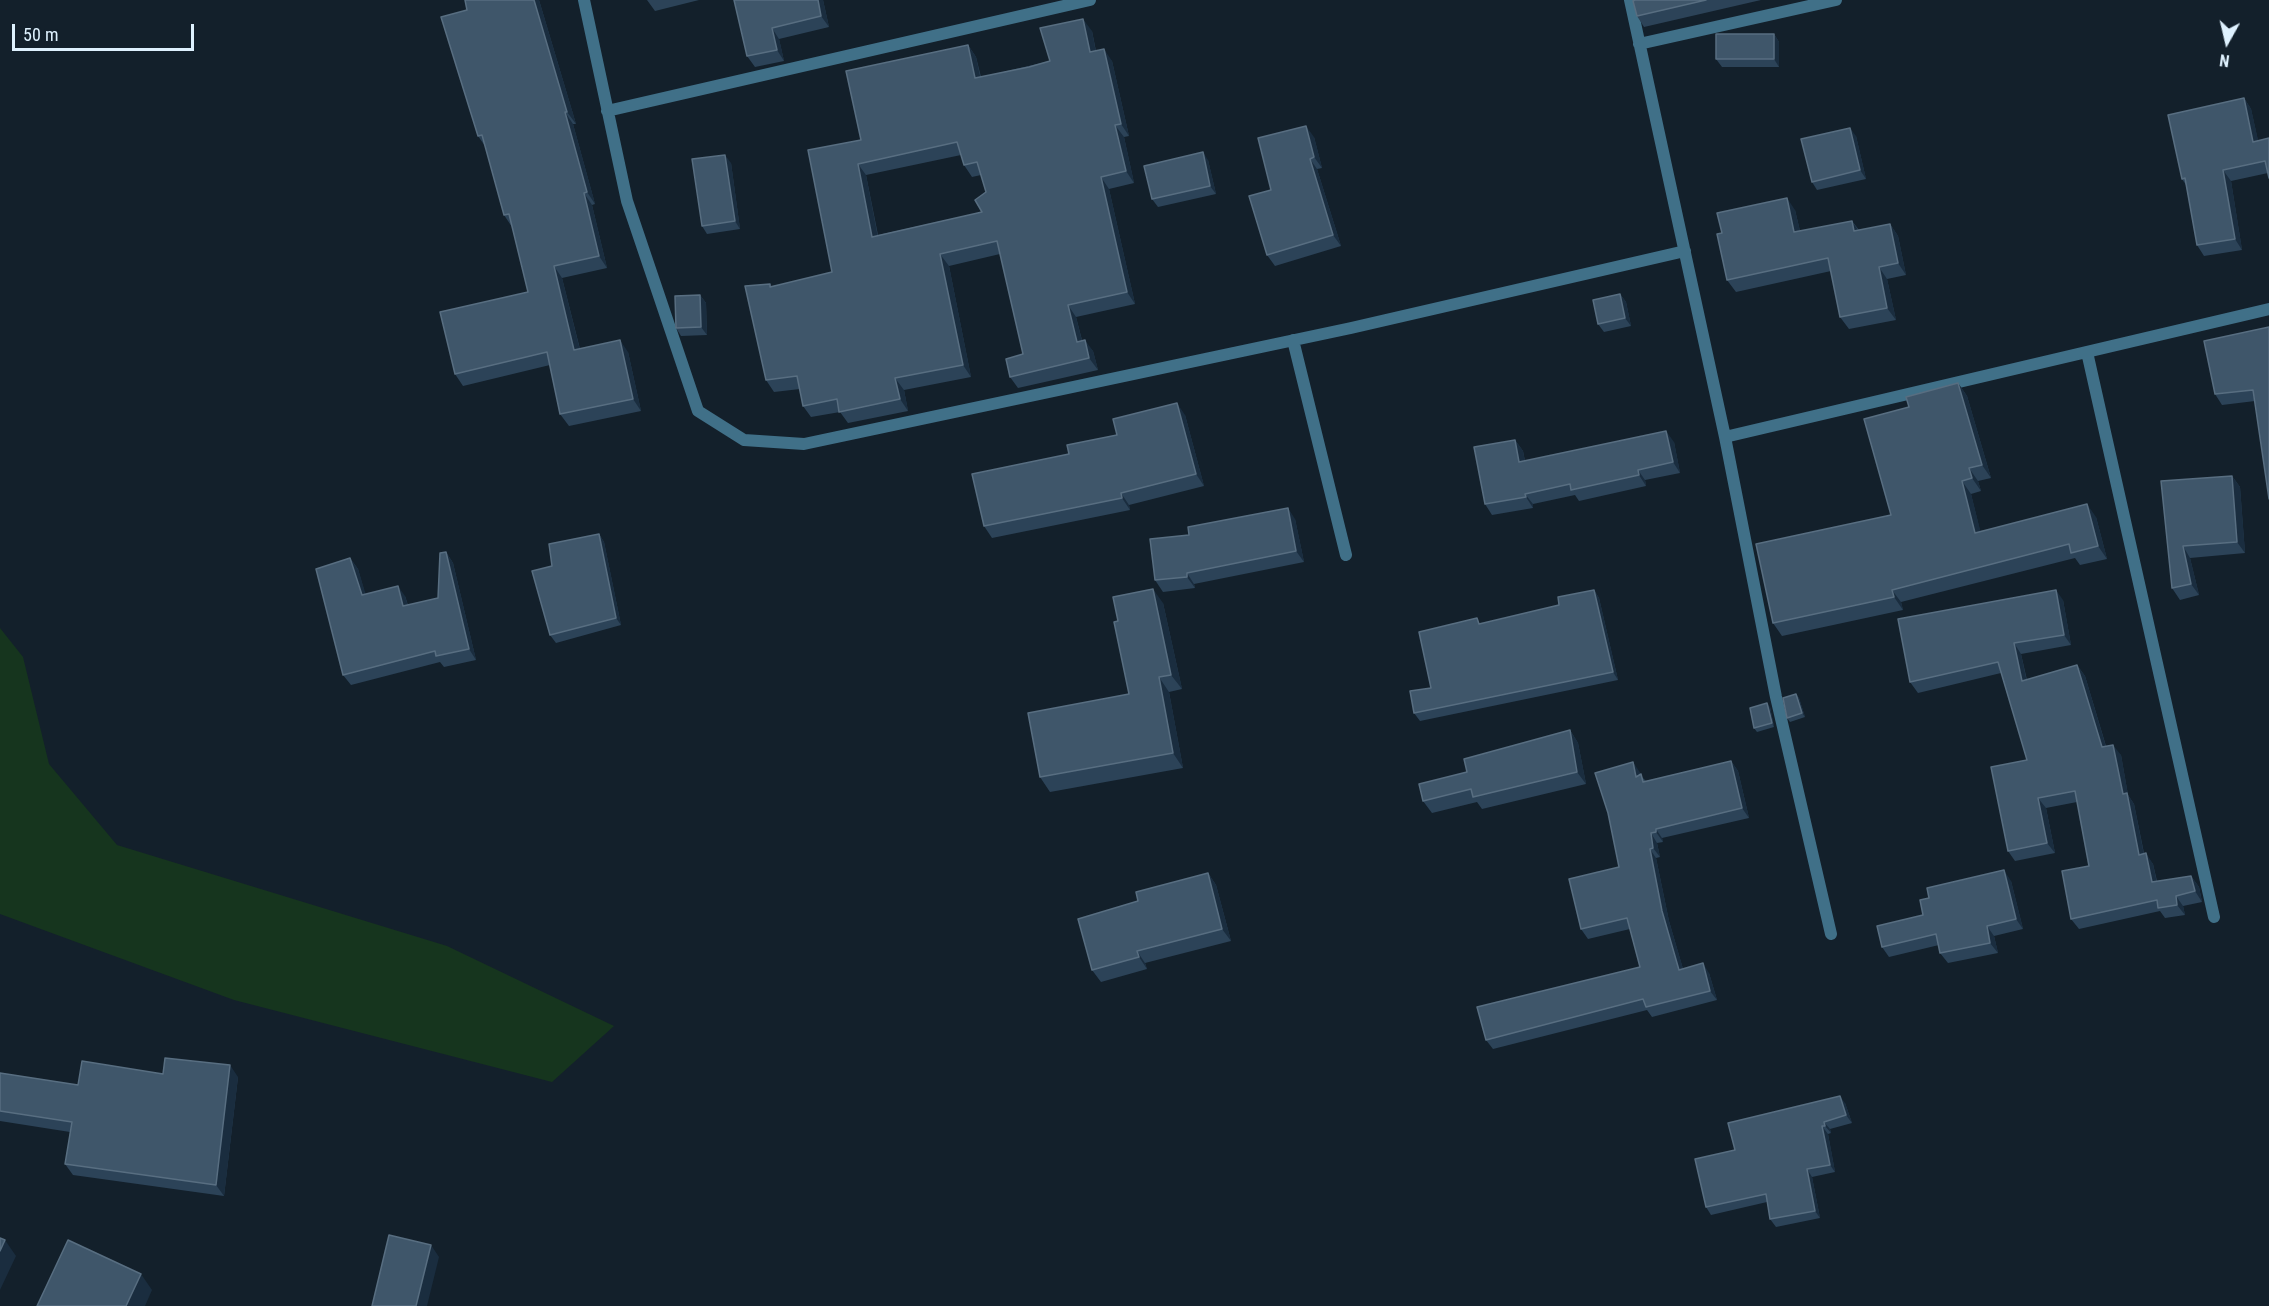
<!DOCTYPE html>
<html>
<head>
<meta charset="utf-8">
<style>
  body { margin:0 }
  #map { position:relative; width:2269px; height:1306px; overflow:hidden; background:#13202b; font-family:"Roboto Condensed",sans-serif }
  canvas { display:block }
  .north { position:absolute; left:2197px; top:12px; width:60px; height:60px; -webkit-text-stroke:4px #13202b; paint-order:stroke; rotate:188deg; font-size:16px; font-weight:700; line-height:24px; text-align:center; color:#def1fe }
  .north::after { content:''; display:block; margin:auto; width:21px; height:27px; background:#def1fe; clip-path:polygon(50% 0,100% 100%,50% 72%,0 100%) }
  .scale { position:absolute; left:12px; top:24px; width:182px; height:27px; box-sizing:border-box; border:3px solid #def1fe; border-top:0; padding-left:8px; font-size:18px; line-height:21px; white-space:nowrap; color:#def1fe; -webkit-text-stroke:4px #13202b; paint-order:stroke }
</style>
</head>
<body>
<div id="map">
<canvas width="2269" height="1306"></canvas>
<div class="north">N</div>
<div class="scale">50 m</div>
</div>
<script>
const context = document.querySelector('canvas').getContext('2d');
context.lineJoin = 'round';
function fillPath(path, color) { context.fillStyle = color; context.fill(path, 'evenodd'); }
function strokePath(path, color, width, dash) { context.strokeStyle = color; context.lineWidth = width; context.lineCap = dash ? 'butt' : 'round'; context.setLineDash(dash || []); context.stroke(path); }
const green = new Path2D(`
  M0 628 23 657 49 764 117 845 447 946 614 1026 552 1082 234 1000 0 914Z`);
const street = new Path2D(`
  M584 0 627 201 698 411 744 440 804 444 1351 328 1685 251
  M1630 0 1725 437 1776 697 1831 934
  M1639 44 1836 0
  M607 111 1090 0
  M1293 340 1346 555
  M2087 352 2214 917
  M1725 437 2269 309`);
const wall = new Path2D(`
  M539 0 576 124H573L595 204 592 205 607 268 562 278 580 349 628 352 641 411 569 426 560 414 550 365 463 386 455 374 528 292 512 227 504 215 485 146 478 136 467 10Z
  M647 0H699L655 11Z
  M734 0H823L829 27 779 39 784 61 755 67 747 56Z
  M1635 0H1761L1644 27 1637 16Z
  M1092 31 1096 51 1112 61 1129 136 1124 137 1134 183 1109 189 1135 304 1076 317 1082 340 1093 351 1098 370 1018 388 1010 377 1023 354 1000 254 949 266 971 377 904 390 908 411 848 423 840 412 811 417 803 406 800 389 774 392 766 380 770 284 772 287 832 272 861 140 968 45 976 57 981 77 1050 61ZM961 155 964 165 972 177 981 175 986 192 982 212 878 235 866 175Z
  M1774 34 1779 42V67H1722L1716 59Z
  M2244 98 2251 109 2258 141 2268 173 2231 181 2242 250 2204 256 2197 245 2186 185 2182 179Z
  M1856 136 1866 179 1817 190 1812 182Z
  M1314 137 1322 168 1317 169 1341 246 1275 266 1267 255 1271 190Z
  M1208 160 1216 194 1158 207 1152 199Z
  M731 163 740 229 707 234 702 226Z
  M1795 210 1800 231 1852 221 1859 230 1890 224 1898 236 1906 275 1887 279 1896 320 1849 329 1840 317 1831 271 1736 292 1727 280 1722 233Z
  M1620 294 1626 302 1631 326 1604 332 1598 324Z
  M700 295 706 303 707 335 681 336 676 328Z
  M2269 327 2255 401 2222 405 2215 394Z
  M1958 383 1967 396 1991 478 1978 481 1981 491 1971 494 1980 531 2096 517 2107 559 2080 565 2075 558 1901 602 1903 610 1782 636 1773 623 1891 515 1909 407Z
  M1185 415 1204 486 1129 505 1130 510 992 538 984 526 1069 454 1117 435Z
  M1515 440 1523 451 1525 461 1674 442 1680 473 1645 480 1646 486 1579 501 1575 495 1533 504V508L1492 515 1485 504Z
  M2232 476 2240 487 2245 553 2190 558 2199 595 2180 600 2172 588 2161 481Z
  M1295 519 1304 562 1194 584 1195 588 1163 592 1155 580 1189 535Z
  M599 534 604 542 621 625 556 643 550 635 552 566Z
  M446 552 453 563 476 660 444 667 440 662 351 685 343 675 350 558 358 569 365 594 405 596 408 605 438 598Z
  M1594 590 1599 598 1618 680 1420 721 1414 713 1431 688 1481 624 1559 605Z
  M2063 600 2071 645 2021 654 2027 680 2077 665 2085 676 2106 746 2121 755 2128 795 2134 804 2144 853 2153 864 2157 881 2191 876 2199 887 2202 902 2183 906 2185 915 2165 918 2160 911 2079 929 2071 919 2089 866 2077 802 2046 808 2055 853 2015 861 2008 851 2027 760 2001 673 1918 693 1910 682Z
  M1163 603 1182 689 1169 692 1183 768 1050 792 1040 777 1129 694 1118 621Z
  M1796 694 1799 698 1805 717 1790 722 1787 718Z
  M1770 707 1774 727 1757 732 1754 728Z
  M1570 730 1578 743 1586 784 1482 809 1477 802 1432 813 1423 801 1467 772Z
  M1731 761 1738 771 1749 818 1662 838 1663 842 1657 843 1660 857 1656 858 1669 921 1683 969 1709 973 1717 1000 1652 1017 1647 1010 1493 1049 1486 1040 1640 967 1630 929 1588 939 1581 929 1619 867 1639 771 1640 775 1646 781Z
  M1208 873 1216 885 1231 941 1145 963 1147 969 1101 982 1092 970 1138 901Z
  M2011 881 2023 929 1994 936 1998 953 1948 963 1940 953 1939 945 1889 957 1882 947 1923 915Z
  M0 1073 78 1085 163 1074 238 1077 224 1196 73 1175 65 1164 70 1132 0 1121Z
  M1845 1103 1852 1123 1830 1129 1831 1133 1828 1134 1835 1172 1812 1177 1820 1218 1776 1227 1770 1219 1767 1202 1711 1215 1706 1207 1735 1150Z`);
const shadedWall = new Path2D(`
  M534 0H539L576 124 567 112Z
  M818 0H823L829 27 821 16Z
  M1083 19 1092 31 1098 64 1090 52Z
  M772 28 779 39 784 61 777 50Z
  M1774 34 1779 42V67L1774 59Z
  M968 45 976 57 983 90 975 78Z
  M1104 49 1112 61 1129 136 1121 124Z
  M2244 98 2251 109 2261 153 2253 142Z
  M565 112 573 124 595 204 587 192Z
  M1115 125 1124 137 1134 183 1126 171Z
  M1306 126 1314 137 1322 168 1314 157Z
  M1850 128 1856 136 1866 179 1860 170Z
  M1203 152 1208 160 1216 194 1210 186Z
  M725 155 731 163 740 229 735 221Z
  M1310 159 1317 169 1341 246 1333 235Z
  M858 164 866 175 880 248 872 237Z
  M2223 170 2231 181 2242 250 2235 239Z
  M1101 177 1109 189 1135 304 1127 292Z
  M584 193 592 205 607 268 599 256Z
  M1787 198 1795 210 1803 244 1794 232Z
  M1852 221 1860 233 1854 231Z
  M1890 224 1898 236 1906 275 1898 263Z
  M940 254 949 266 971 377 963 365Z
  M554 266 562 278 583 362 574 350Z
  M1879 267 1887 279 1896 320 1887 308Z
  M1620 294 1626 302 1631 326 1625 318Z
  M700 295 706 303 707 335 701 327Z
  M1068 305 1076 317 1085 353 1077 342Z
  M620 340 628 352 641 411 633 399Z
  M1085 340 1093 351 1098 370 1089 358Z
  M895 378 904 390 908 411 900 399Z
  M1958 383 1967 396 1991 478 1982 465Z
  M1177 403 1185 415 1204 486 1196 474Z
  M1666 431 1674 442 1680 473 1673 462Z
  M1515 440 1523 451 1527 473 1519 462Z
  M1969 468 1978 481 1981 491 1972 478Z
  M1638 470 1645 480 1646 486 1639 475Z
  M2232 476 2240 487 2245 553 2237 542Z
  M1962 481 1971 494 1984 545 1975 533Z
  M1121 493 1129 505 1130 510 1122 498Z
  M1525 494 1533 504V508L1526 497Z
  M2087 504 2096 517 2107 559 2098 546Z
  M1288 508 1295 519 1304 562 1296 551Z
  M599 534 604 542 621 625 616 618Z
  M2183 546 2190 558 2199 595 2191 584Z
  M446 552 453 563 476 660 469 649Z
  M350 558 358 569 369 605 362 595Z
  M1187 573 1194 584 1195 588 1187 577Z
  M398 586 405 596 411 616 403 606Z
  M1153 589 1163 603 1182 689 1171 675Z
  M1594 590 1599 598 1618 680 1613 672Z
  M1892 590 1901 602 1903 610 1894 597Z
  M2056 590 2063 600 2071 645 2064 635Z
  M2014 643 2021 654 2029 692 2022 681Z
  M2077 665 2085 676 2109 757 2102 747Z
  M1159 677 1169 692 1183 768 1173 753Z
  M1796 694 1799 698 1805 717 1802 713Z
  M1767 703 1770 707 1774 727 1772 723Z
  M1570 730 1578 743 1586 784 1577 772Z
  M2113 745 2121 755 2128 795 2134 804 2146 865 2139 855 2123 794Z
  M1731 761 1738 771 1749 818 1742 808Z
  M1633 762 1639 771 1642 787 1636 777Z
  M2038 798 2046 808 2055 853 2047 843Z
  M1656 829 1662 838 1663 842 1656 832Z
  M1651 833 1657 843 1660 857 1653 848Z
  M1650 849 1656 858 1669 921 1686 979 1679 970 1662 911Z
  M2146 853 2153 864 2159 893 2152 882Z
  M2004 870 2011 881 2023 929 2016 919Z
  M1208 873 1216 885 1231 941 1222 929Z
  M2191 876 2199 887 2202 902 2195 891Z
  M2176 896 2183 906 2185 915 2177 905Z
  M1987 926 1994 936 1998 953 1990 943Z
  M1137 951 1145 963 1147 969 1139 957Z
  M1703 963 1709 973 1717 1000 1710 991Z
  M230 1065 238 1077 224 1196 216 1185Z
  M1840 1096 1845 1103 1852 1123 1846 1115Z
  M1824 1122 1830 1129 1831 1133 1825 1126Z
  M1822 1126 1828 1134 1835 1172 1830 1165Z
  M1807 1169 1812 1177 1820 1218 1815 1211Z
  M5 1240 16 1256 0 1290V1251Z
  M431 1245 439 1257 427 1306H416Z
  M141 1274 152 1290 145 1306H126Z`);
const building = new Path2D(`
  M465 0H534L567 112H565L587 192 584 193 599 256 554 266 574 350 620 340 633 399 560 414 547 352 455 374 440 312 528 292 509 214 504 215 482 135 478 136 441 17 467 10Z
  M734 0H818L821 16 772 28 777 50 747 56Z
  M1635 0H1706L1637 16 1633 1Z
  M1083 19 1090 52 1104 49 1121 124 1115 125 1126 171 1101 177 1127 292 1068 305 1077 342 1085 340 1089 358 1010 377 1006 359 1023 354 997 241 940 254 963 365 895 378 900 399 839 412 837 399 803 406 797 376 766 380 745 286 770 284V287L832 272 808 150 861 140 846 71 968 45 975 78 1029 67 1050 61 1040 28ZM957 142 964 165 977 162 986 192 975 200 982 212 872 237 858 164Z
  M1716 34H1774V59H1716Z
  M2244 98 2253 142 2269 138V178L2265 161 2223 170 2235 239 2197 245 2185 178 2182 179 2168 115Z
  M1306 126 1314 157 1310 159 1333 235 1267 255 1249 196 1271 190 1258 138Z
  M1850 128 1860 170 1812 182 1801 139Z
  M1203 152 1210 186 1152 199 1144 166Z
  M725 155 735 221 702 226 692 159Z
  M1787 198 1794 232 1852 221 1854 231 1890 224 1898 263 1879 267 1887 308 1840 317 1828 258 1727 280 1717 234 1722 233 1717 213Z
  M1620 294 1625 318 1598 324 1593 300Z
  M700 295 701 327 676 328 675 296Z
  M2269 327V499L2253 390 2215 394 2204 341Z
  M1958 383 1982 465 1969 468 1972 478 1962 481 1975 533 2087 504 2098 546 2071 553 2069 544 1892 590 1894 597 1773 623 1756 544 1891 515 1864 419 1909 407 1906 397Z
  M1177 403 1196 474 1121 493 1122 498 984 526 972 474 1069 454 1067 445 1117 435 1113 419Z
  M1666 431 1673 462 1638 470 1639 475 1571 490 1570 484 1525 494 1526 497 1485 504 1474 447 1515 440 1519 462Z
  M2232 476 2237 542 2183 546 2191 584 2172 588 2161 481Z
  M1288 508 1296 551 1187 573V577L1155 580 1150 539 1189 535 1188 527Z
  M599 534 616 618 550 635 532 571 552 566 549 544Z
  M446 552 469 649 436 656 435 651 343 675 316 569 350 558 362 595 398 586 403 606 438 598 440 553Z
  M1153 589 1171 675 1159 677 1173 753 1040 777 1028 713 1129 694 1114 622 1118 621 1113 597Z
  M1594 590 1613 672 1414 713 1410 691 1431 688 1419 632 1477 618 1479 624 1559 605 1558 597Z
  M2056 590 2064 635 2014 643 2022 681 2077 665 2102 747 2113 745 2123 794 2127 793 2139 855 2146 853 2152 882 2191 876 2195 891 2176 896 2177 905 2158 908 2157 900 2071 919 2062 871 2089 866 2075 791 2038 798 2047 843 2008 851 1991 767 2027 760 1998 662 1910 682 1898 619Z
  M1796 694 1802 713 1787 718 1783 698Z
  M1767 703 1772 723 1754 728 1750 708Z
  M1570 730 1577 772 1473 797 1471 789 1423 801 1419 784 1467 772 1464 759Z
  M1731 761 1742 808 1656 829V832L1651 833 1653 848 1650 849 1662 911 1679 970 1703 963 1710 991 1646 1007 1643 999 1486 1040 1477 1007 1640 967 1627 918 1581 929 1569 879 1619 867 1608 813 1595 773 1633 762 1636 777 1641 774 1643 782Z
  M2004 870 2016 919 1987 926 1990 943 1940 953 1936 934 1882 947 1877 926 1923 915 1920 900 1929 898 1927 888Z
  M1208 873 1222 929 1137 951 1139 957 1092 970 1078 919 1138 901 1136 892Z
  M165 1058 230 1065 216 1185 65 1164 72 1122 0 1111V1073L78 1085 82 1061 163 1074Z
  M1840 1096 1846 1115 1824 1122 1825 1126H1822L1830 1165 1807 1169 1815 1211 1770 1219 1766 1194 1706 1207 1695 1159 1735 1150 1728 1123Z
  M389 1235 431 1245 416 1306H372Z
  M0 1238 5 1240 0 1251Z
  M68 1240 141 1274 126 1306H37Z`);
fillPath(green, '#16351e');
strokePath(street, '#407088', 12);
fillPath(wall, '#2c4358');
fillPath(shadedWall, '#1a2d3f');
fillPath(building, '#3f566a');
strokePath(building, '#586e81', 1.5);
</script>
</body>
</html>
